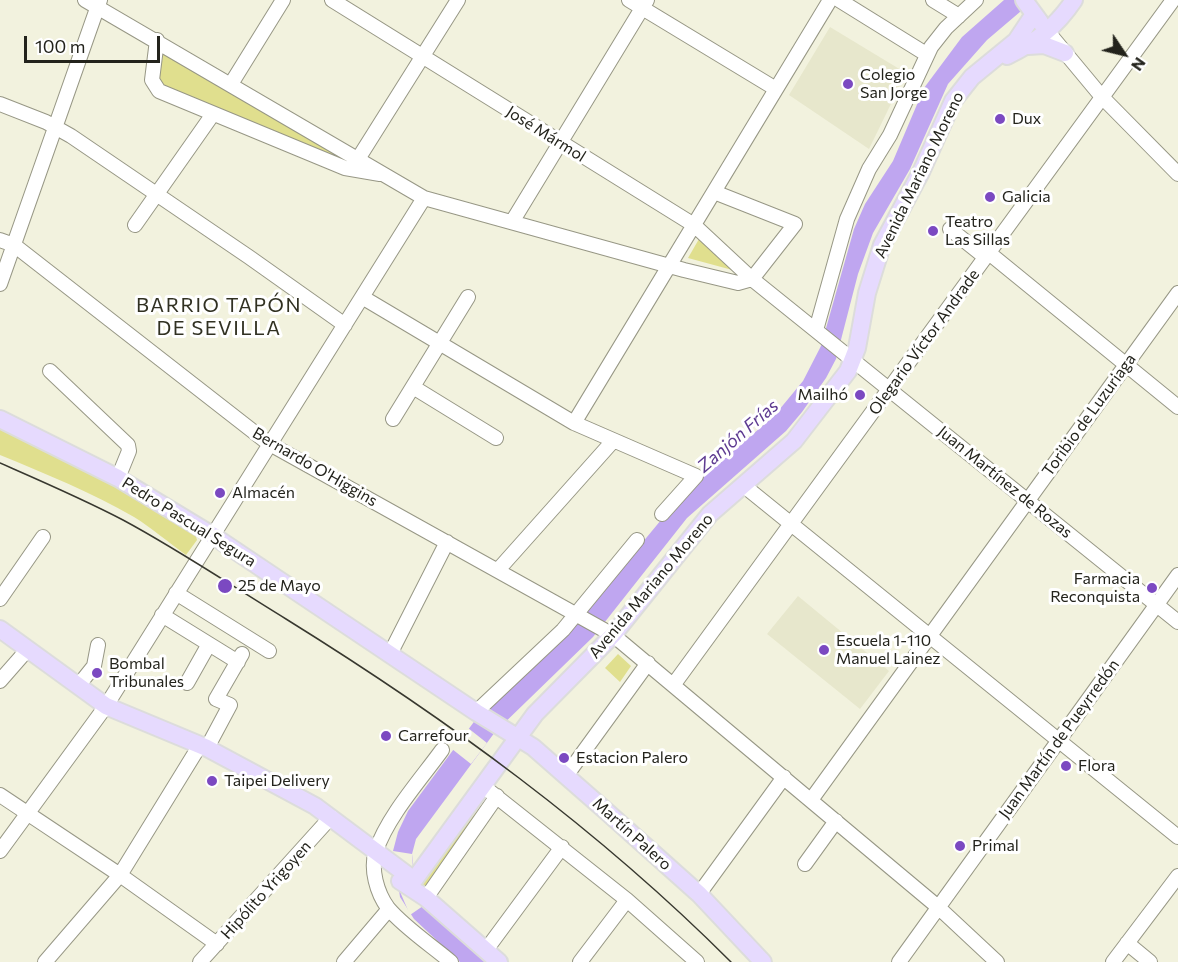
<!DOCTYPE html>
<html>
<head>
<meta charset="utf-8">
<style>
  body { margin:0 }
  #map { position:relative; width:1178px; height:962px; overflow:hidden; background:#f2f2de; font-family:Commissioner,sans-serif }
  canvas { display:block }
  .north { position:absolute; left:1094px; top:24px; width:60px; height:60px; -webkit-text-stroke:4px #fff; paint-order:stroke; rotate:125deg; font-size:16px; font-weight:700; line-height:24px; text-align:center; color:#23231c }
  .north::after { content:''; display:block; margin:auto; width:21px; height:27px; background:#23231c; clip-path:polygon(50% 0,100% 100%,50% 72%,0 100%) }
  .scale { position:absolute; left:24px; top:36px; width:136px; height:27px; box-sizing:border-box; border:3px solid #23231c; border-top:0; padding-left:8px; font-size:18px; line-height:21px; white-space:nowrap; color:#23231c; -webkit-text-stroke:4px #fff; paint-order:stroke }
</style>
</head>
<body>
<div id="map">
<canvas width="1178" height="962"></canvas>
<div class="north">N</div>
<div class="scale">100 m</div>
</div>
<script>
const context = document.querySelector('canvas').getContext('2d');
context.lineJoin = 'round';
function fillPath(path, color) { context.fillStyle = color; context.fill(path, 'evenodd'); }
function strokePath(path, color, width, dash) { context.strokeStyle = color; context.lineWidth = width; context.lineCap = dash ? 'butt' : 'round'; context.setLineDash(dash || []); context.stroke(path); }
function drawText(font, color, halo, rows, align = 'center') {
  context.font = font + ' Commissioner,sans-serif'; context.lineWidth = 6; context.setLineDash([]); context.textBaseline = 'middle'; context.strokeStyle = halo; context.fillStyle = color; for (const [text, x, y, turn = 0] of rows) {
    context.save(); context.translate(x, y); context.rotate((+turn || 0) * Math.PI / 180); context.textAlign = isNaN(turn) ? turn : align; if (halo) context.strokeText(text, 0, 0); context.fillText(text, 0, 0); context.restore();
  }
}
const built = new Path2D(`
  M830 27 906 73 869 149 789 95Z
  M798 596 889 671 860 709 767 634Z`);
const green = new Path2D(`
  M164 51 344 158 342 162 164 86 159 77Z
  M699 239 736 271 688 258Z
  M0 426 92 470 195 533 197 540 186 555C169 543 152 528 134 517 91 492 46 474 0 455Z
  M618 654 631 666 620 682 605 668Z
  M483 786 497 796 426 898 409 887Z`);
const water = new Path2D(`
  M1004 0H1034L987 40 948 84 910 169 873 233 858 274 836 359 826 378 802 412 786 431 687 518 593 637 495 732 416 839 412 854 416 887 489 962H460L414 919 400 897 393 851 398 832 408 811 479 715 589 607 666 514 696 483 774 416 803 381 821 346 854 229 865 204 893 161 924 88 962 37Z`);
const pier = new Path2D(`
  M468 728 487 743 471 764 452 749Z
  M393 851 412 854 413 868 423 906 410 915 395 880Z`);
const minor = new Path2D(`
  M85 0 424 198 684 270 738 283 752 279
  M332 0 694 225 752 279 1178 622
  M629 0 776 89
  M839 0 926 54
  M933 0 959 16
  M1048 32 1102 97 1178 174
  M157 40 152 80 159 91 345 168 380 174
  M231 84 283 0
  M0 104 46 122 71 136 249 257 345 325
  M358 159 458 0
  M714 192 795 224 752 279
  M512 222 647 0
  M135 225 213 114
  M950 229 985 257
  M0 240 14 245 268 443 613 635 938 907 997 962
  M989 253 1178 407
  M0 284 100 0
  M362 297 574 423 696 476 662 514
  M816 330 847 219 869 169 890 135 931 47 946 28 976 0
  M50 371 128 445 129 451 118 478
  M413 387 496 438
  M393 419 468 297
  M574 423 830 0
  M743 485 1178 837
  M498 570 613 441
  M176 593 269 651
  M0 599 43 537
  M162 615 238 662
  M390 654 447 542
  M0 681 28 649
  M187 683 209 644
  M674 684 1173 0
  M78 686 94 666 98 645
  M476 712 563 630 637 540
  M207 748 230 705 216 699 242 654
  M442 750C421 779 387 817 376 851 370 869 377 893 388 908 405 928 431 945 451 962
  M566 776 648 663
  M483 786 627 900 697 962
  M0 795 120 875 217 944
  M811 800 1178 293
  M0 851 106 706 424 198
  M805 864 836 821
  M699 894 784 777
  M426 898 497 796
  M1127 943 1150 962
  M486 950 562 847
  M45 962 120 875 200 745
  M200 962 331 817
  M344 962 389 909
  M580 962 627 900
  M899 962 1178 575
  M1113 962 1178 876`);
const major = new Path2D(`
  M1024 0 1040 22
  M1028 46 1044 45 1065 53
  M1007 56C1036 42 1056 27 1074 0
  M0 419 118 478 212 535 476 712 533 747 606 811 699 894 763 962
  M0 629 106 706 207 748 315 806 414 880
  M400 881 426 898 499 962
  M409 887 535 714 613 635 710 514 794 441 848 371 857 348 867 293 882 245 921 172 953 101 972 77 1016 41 1034 14`);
const tram = new Path2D(`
  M0 463C41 481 83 499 123 520 179 550 232 586 286 619 447 719 597 828 731 962`);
const markers = [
  [848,84,6,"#7b49c1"],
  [1000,119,6,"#7b49c1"],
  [990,197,6,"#7b49c1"],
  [933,231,6,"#7b49c1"],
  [860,395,6,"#7b49c1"],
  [220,493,6,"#7b49c1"],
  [225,586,8,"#7b49c1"],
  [1152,588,6,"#7b49c1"],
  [824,650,6,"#7b49c1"],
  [97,673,6,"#7b49c1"],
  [386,736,6,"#7b49c1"],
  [564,758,6,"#7b49c1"],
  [1066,766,6,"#7b49c1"],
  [212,781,6,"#7b49c1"],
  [960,846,6,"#7b49c1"]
];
const poiNames = [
  ["Colegio",860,75],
  ["San Jorge",860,93],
  ["Dux",1012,119],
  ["Galicia",1002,197],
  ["Teatro",945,222],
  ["Las Sillas",945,240],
  ["Mailhó",848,395,"right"],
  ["Almacén",232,493],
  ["Farmacia",1140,579,"right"],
  ["Reconquista",1140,597,"right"],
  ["25 de Mayo",238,586],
  ["Escuela 1-110",836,641],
  ["Manuel Lainez",836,659],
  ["Bombal",109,664],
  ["Tribunales",109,682],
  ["Carrefour",398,736],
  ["Estacion Palero",576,758],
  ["Flora",1078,766],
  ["Taipei Delivery",224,781],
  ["Primal",972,846]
];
const streetNames = [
  ["José Mármol",546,134,32],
  ["Avenida Mariano Moreno",919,175,-64],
  ["Olegario Víctor Andrade",924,342,-54],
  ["Toribio de Luzuriaga",1089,415,-54],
  ["Bernardo O'Higgins",315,467,30],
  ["Juan Martínez de Rozas",1005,482,39],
  ["Pedro Pascual Segura",189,522,32],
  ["Avenida Mariano Moreno",651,586,-50],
  ["Juan Martín de Pueyrredón",1059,739,-54],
  ["Martín Palero",632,834,42],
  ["Hipólito Yrigoyen",266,890,-48]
];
const waterNames = [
  ["Zanjón Frías",738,436,-41]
];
const quarterNames = [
  ["BARRIO TAPÓN",219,305],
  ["DE SEVILLA",219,328]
];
fillPath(built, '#e7e7cc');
fillPath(green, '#e0df8e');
fillPath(water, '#bfa6f0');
fillPath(pier, '#f2f2de');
strokePath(minor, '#979785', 16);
strokePath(major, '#dcdcdb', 20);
strokePath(minor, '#fff', 14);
strokePath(major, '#e6dafe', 16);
strokePath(tram, '#38382f', 1.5);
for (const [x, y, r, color] of markers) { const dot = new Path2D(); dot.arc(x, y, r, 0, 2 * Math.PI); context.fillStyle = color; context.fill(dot); strokePath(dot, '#fff', 2); }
drawText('16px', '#23231c', '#fff', poiNames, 'left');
drawText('16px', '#23231c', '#fff', streetNames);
drawText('italic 18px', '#5e3b91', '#fff', waterNames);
context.letterSpacing = '1.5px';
drawText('20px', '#313122', '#fff', quarterNames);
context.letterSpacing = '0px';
</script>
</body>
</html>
